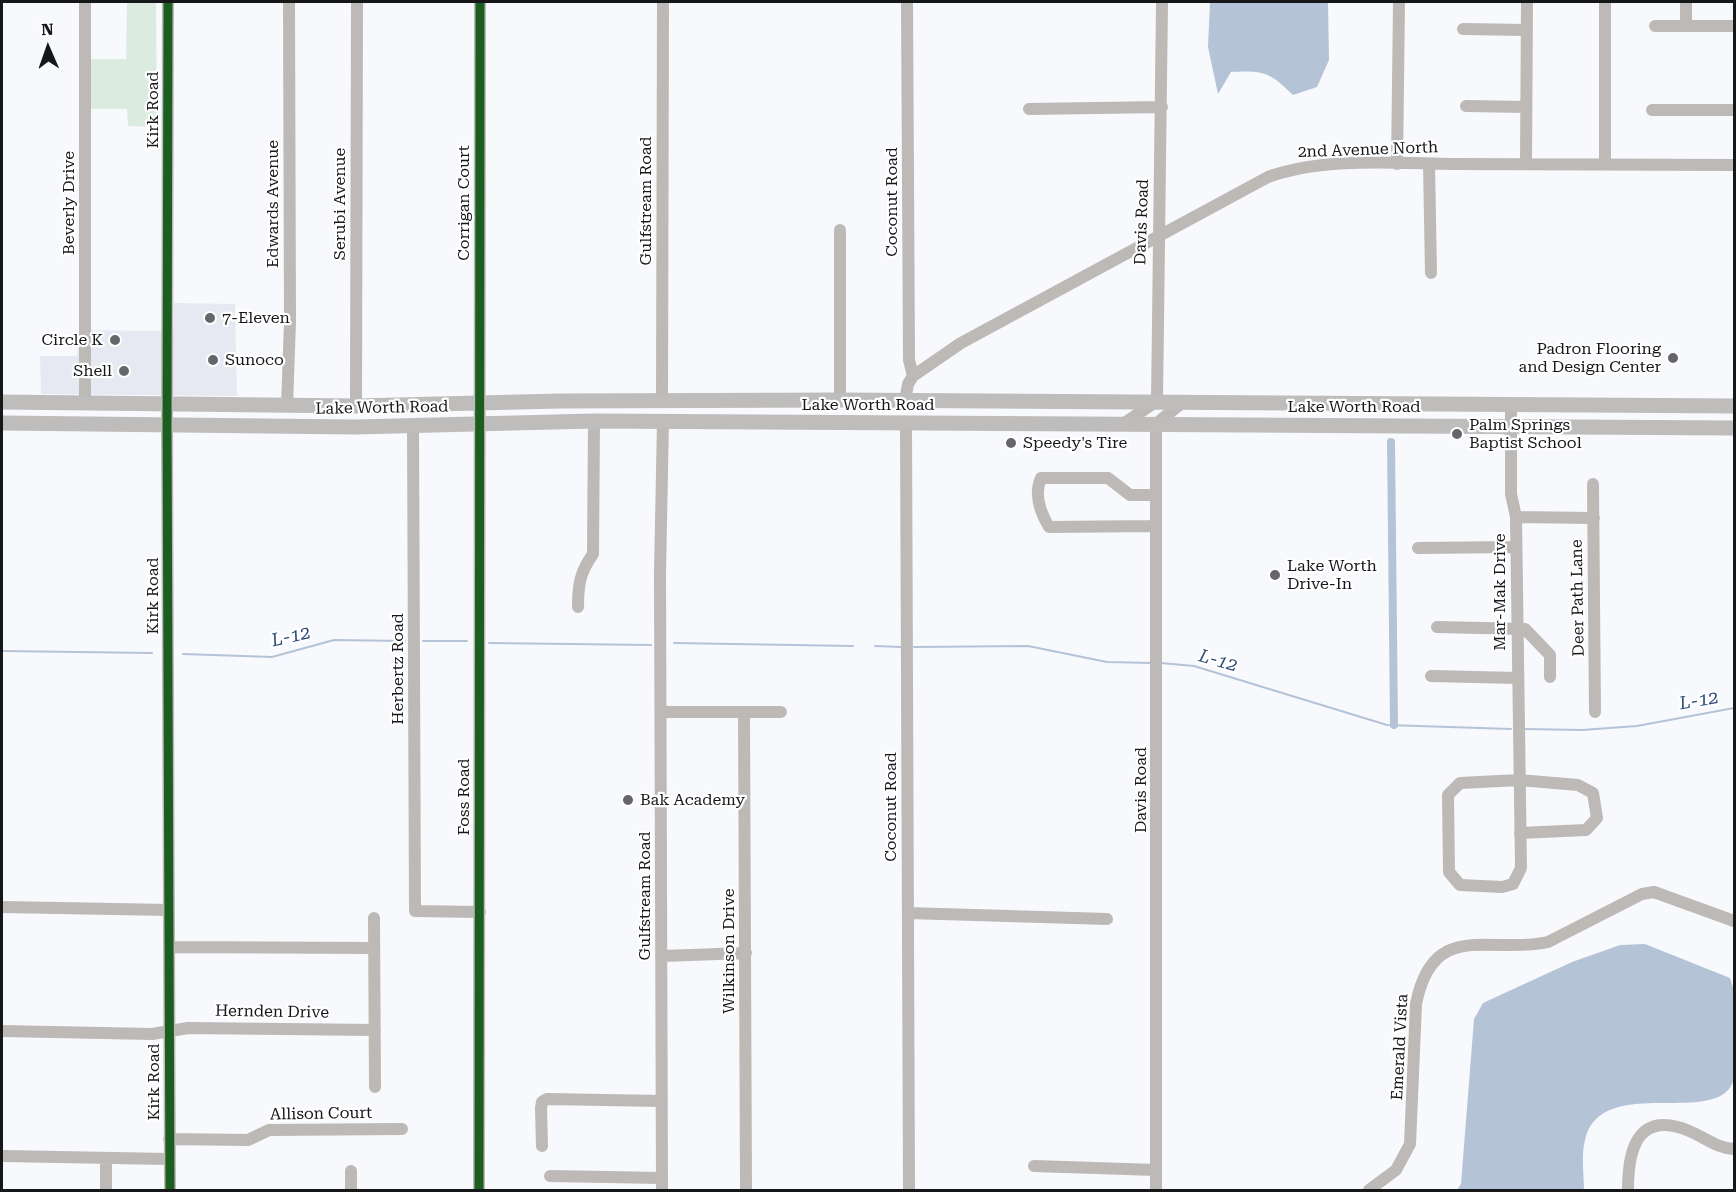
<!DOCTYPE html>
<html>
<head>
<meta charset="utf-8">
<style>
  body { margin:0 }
  #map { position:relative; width:1736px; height:1192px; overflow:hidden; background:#f8f9fd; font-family:"Roboto Serif",serif }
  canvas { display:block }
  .frame { position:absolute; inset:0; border:3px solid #161719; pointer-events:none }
  .north { position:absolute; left:18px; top:18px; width:60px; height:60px; -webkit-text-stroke:4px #fff; paint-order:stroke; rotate:358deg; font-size:16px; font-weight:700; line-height:24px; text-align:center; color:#161719 }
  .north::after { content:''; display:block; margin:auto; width:21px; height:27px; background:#161719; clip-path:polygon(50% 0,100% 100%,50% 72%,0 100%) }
</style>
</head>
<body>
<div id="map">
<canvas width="1736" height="1192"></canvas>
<div class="frame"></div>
<div class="north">N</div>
</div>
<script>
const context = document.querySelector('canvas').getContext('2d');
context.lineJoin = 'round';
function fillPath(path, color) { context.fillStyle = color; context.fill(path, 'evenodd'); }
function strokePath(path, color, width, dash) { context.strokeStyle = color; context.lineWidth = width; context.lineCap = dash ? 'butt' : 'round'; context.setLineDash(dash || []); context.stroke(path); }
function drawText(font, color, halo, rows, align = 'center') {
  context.font = font + ' "Roboto Serif",serif'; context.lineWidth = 4.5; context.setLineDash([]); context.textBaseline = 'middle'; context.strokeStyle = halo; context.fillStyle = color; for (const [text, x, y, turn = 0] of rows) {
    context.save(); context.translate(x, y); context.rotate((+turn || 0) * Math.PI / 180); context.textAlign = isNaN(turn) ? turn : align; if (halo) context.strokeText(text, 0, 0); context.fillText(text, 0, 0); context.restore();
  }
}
const built = new Path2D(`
  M174 303 235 304 237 396 41 394 40 356H77L79 330 174 331Z`);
const green = new Path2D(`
  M127 2H156L157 127 128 126 127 109H89L90 59H126Z`);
const water = new Path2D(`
  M1210 2H1328L1329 60 1317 87 1293 95C1270 72 1263 70 1231 72L1218 94 1208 47Z
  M1645 944 1730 978 1734 990C1734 1011 1736 1060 1734 1078 1722 1131 1601 1071 1585 1140 1581 1155 1584 1175 1584 1190H1457L1461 1184 1474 1019 1483 1003 1572 962 1620 945Z`);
const stream = new Path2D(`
  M423 641H467
  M489 643 651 645
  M674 643 853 646
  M875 646 901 647
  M914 647 1028 646 1107 662 1152 663
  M2 651 152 653
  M183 654 272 657 334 640 405 641
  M1161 663 1194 666 1387 725 1511 729
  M1525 729 1582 730 1637 726 1734 708`);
const canal = new Path2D(`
  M1391 442 1394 725`);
const minor = new Path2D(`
  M168 2 167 425 170 1190
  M907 2 909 360 913 376
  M1605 2V164
  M1686 2V26
  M1655 26H1734
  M1463 29 1527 30
  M1466 106 1526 107
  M1029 109 1162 107
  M1652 110H1734
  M1397 164 1399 2
  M1429 164 1431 273
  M1526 164 1527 2
  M662 400 663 2
  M840 400V230
  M905 401 908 384 913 376 961 343 1268 177C1323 157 1394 163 1452 164 1546 165 1640 165 1734 165
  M85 404V2
  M1511 404V494L1516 517 1521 868 1513 884 1502 887 1460 885 1449 872 1448 795 1460 783 1519 780 1578 785 1593 793 1597 818 1586 830 1520 833
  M287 406 290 322 289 2
  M356 406 357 2
  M906 423 909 1190
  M1123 424 1157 401 1162 2
  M413 426 415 911 480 912
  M1593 484 1595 712
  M1516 517 1594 518
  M1156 526 1049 527C1040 512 1034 494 1041 478H1108L1130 495H1156
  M1418 548 1515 547
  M578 607C578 585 580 572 593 554L594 421
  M1437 627 1525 629 1550 655V677
  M1431 676 1517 678
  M661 712H781
  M744 712 746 1190
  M2 907 169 910
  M908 913 1107 919
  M374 918 375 1087
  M169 947 374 948
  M662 956 746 953
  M2 1031 152 1034 188 1028 375 1030
  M169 1139 248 1140 269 1130 402 1129
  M542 1146 541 1108 542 1102 547 1099 662 1101
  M2 1156 169 1159
  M106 1158V1190
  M1034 1166 1156 1170
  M351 1171V1190
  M550 1176 662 1178
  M479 1190 480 2
  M662 1190 660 573 663 421
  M1156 1190V424L1183 402
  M1369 1190 1396 1170 1410 1144 1416 1004C1433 918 1491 955 1548 942L1642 894 1654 892 1734 921
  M1628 1190C1628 1159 1633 1115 1678 1127 1699 1132 1713 1148 1734 1149`);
const major = new Path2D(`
  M2 402 356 406 560 401 840 400 1734 406
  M2 423 355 427 594 421 1734 428`);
const cycleway = new Path2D(`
  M168 2 167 425 170 1190
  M479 1190 480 2`);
const markers = [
  [210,318,6,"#656669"],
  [115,340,6,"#656669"],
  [1673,358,6,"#656669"],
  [213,360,6,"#656669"],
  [124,371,6,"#656669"],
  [1457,434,6,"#656669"],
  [1011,443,6,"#656669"],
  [1275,575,6,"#656669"],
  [628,800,6,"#656669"]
];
const streetNames = [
  ["Kirk Road",153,110,-90],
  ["2nd Avenue North",1368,150,-2],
  ["Gulfstream Road",646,201,-90],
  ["Coconut Road",892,202,-90],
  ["Beverly Drive",69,203,-90],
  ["Corrigan Court",464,203,-90],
  ["Edwards Avenue",273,204,-90],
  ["Serubi Avenue",340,204,-90],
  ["Davis Road",1142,222,-88],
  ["Lake Worth Road",868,405],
  ["Lake Worth Road",1354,407],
  ["Lake Worth Road",382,408,-1],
  ["Mar-Mak Drive",1500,592,-90],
  ["Kirk Road",153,596,-90],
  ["Deer Path Lane",1578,598,-91],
  ["Herbertz Road",398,669,-90],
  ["Davis Road",1141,790,-90],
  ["Foss Road",464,797,-90],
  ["Coconut Road",891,807,-90],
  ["Gulfstream Road",645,896,-90],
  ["Wilkinson Drive",729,951,-90],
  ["Hernden Drive",272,1012,1],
  ["Emerald Vista",1400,1047,-87],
  ["Kirk Road",154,1082,-90],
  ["Allison Court",321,1114,-1]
];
const poiNames = [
  ["7-Eleven",222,318],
  ["Circle K",103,340,"right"],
  ["Padron Flooring",1661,349,"right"],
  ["and Design Center",1661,367,"right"],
  ["Sunoco",225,360],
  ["Shell",112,371,"right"],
  ["Palm Springs",1469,425],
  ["Baptist School",1469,443],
  ["Speedy's Tire",1023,443],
  ["Lake Worth",1287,566],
  ["Drive-In",1287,584],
  ["Bak Academy",640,800]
];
const waterNames = [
  ["L-12",291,637,-13],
  ["L-12",1218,661,16],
  ["L-12",1699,701,-10]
];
fillPath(built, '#e6e9f2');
fillPath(green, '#dbebdf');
fillPath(water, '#b5c3d7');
strokePath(stream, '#b5c3d7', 2);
strokePath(canal, '#b5c3d7', 8);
strokePath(minor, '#bcb9b7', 12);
strokePath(major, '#bebdbc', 15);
strokePath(cycleway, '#1b5e20', 9);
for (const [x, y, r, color] of markers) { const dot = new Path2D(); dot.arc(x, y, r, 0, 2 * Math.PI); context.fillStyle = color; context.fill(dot); strokePath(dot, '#fff', 2); }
drawText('16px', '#161719', '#fff', streetNames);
drawText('16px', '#161719', '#fff', poiNames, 'left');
drawText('italic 18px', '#2f4d74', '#fff', waterNames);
</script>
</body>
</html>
